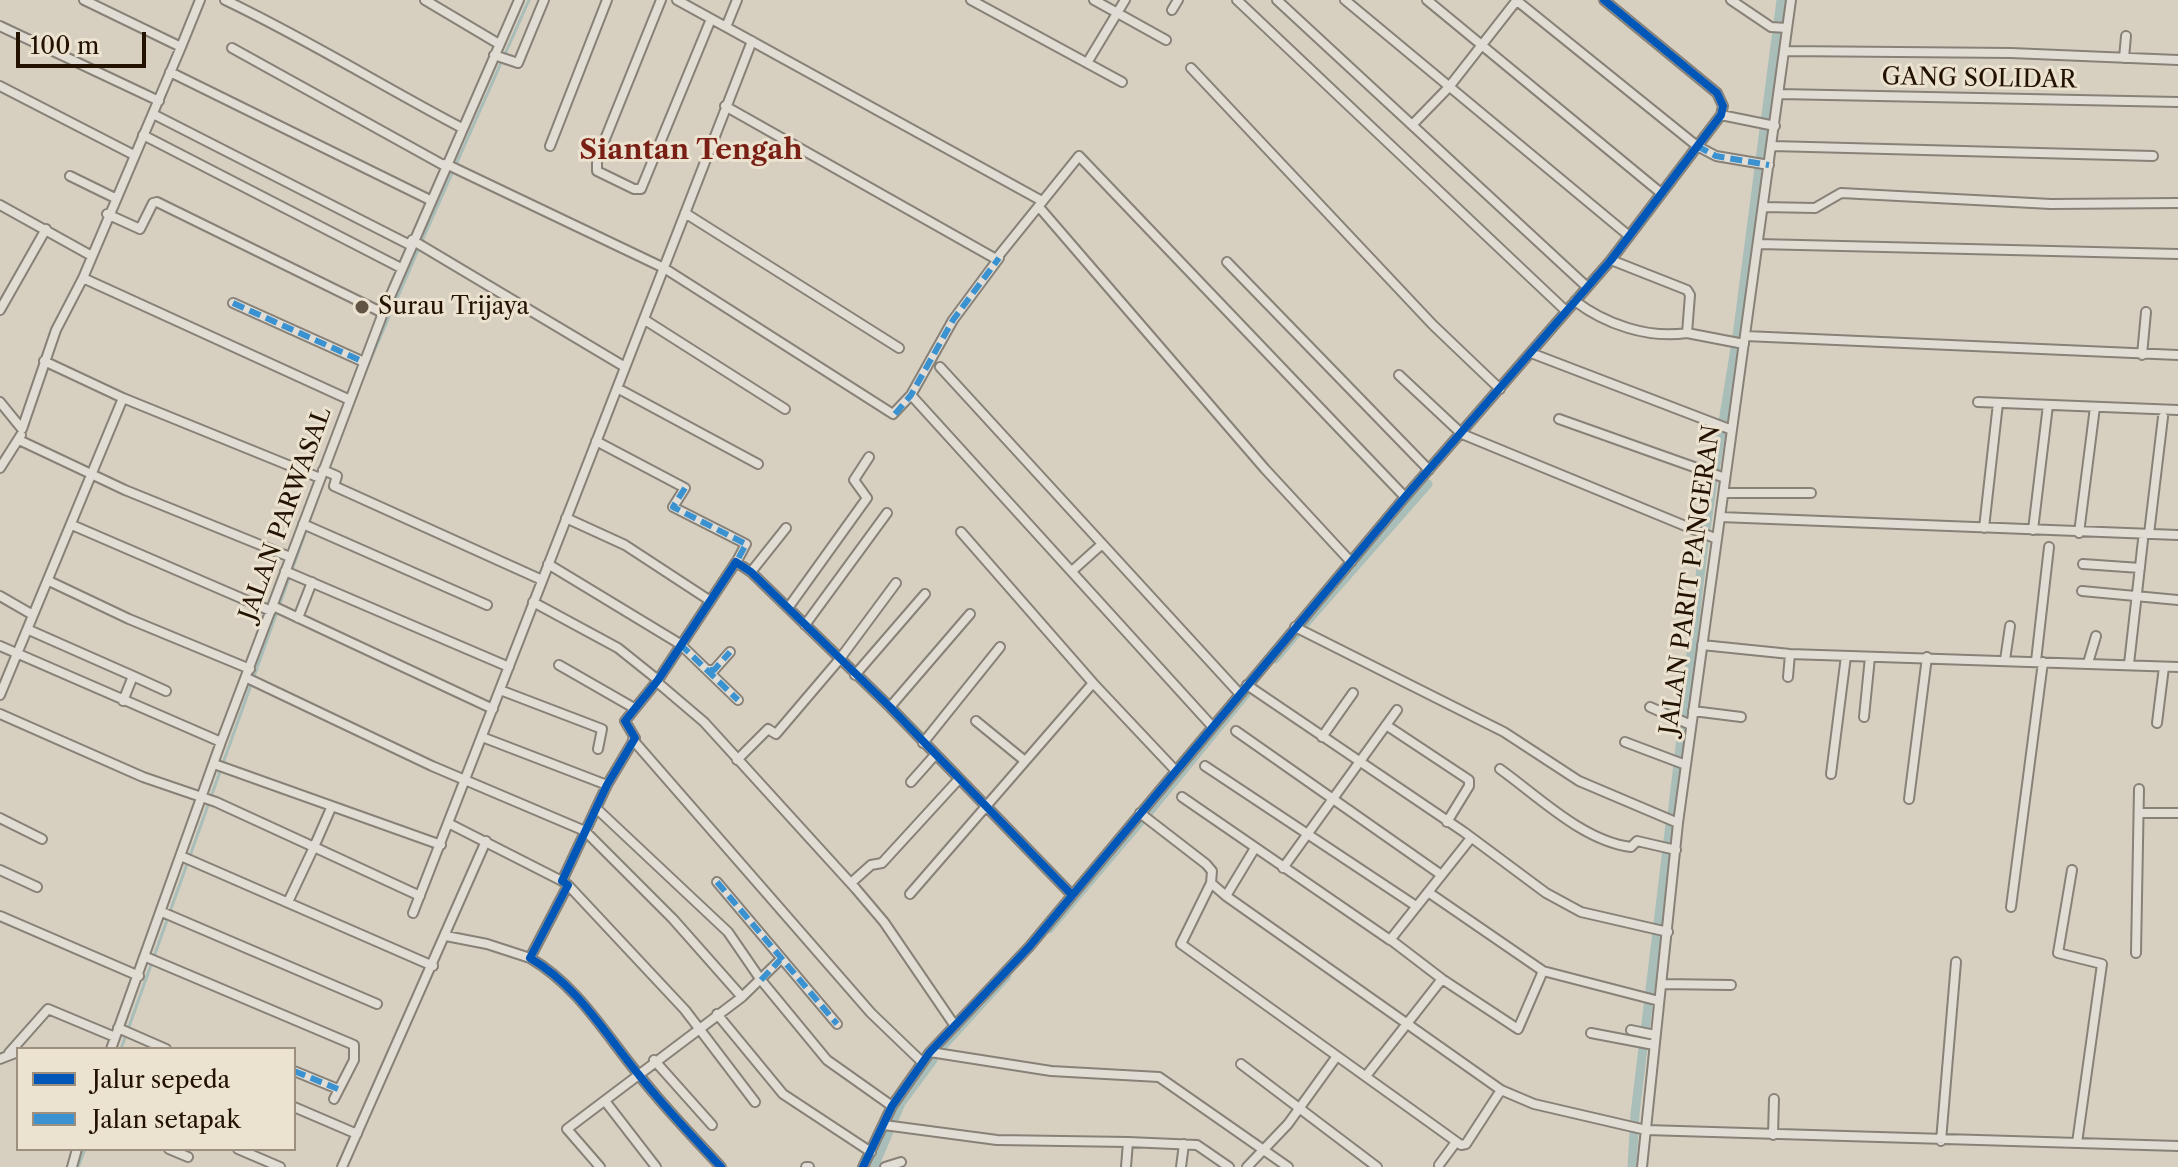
<!DOCTYPE html>
<html>
<head>
<meta charset="utf-8">
<style>
  body { margin:0 }
  #map { position:relative; width:2178px; height:1167px; overflow:hidden; background:#d7d0c1; font-family:"Libre Caslon Text",serif }
  canvas { display:block }
  .legend { position:absolute; left:16px; top:1047px; width:280px; height:104px; box-sizing:border-box; background:#ece2d0; border:2px solid #9c8f7d; margin:0; padding:10px 14px; list-style:none; font-size:24px; color:#231200 }
  .legend li { display:flex; align-items:center; gap:16px; height:40px }
  .legend b { width:40px; border:2px solid #9c8f7d }
  .scale { position:absolute; left:16px; top:32px; width:130px; height:36px; box-sizing:border-box; border:4px solid #231200; border-top:0; padding-left:10px; font-size:24px; line-height:28px; white-space:nowrap; color:#231200; -webkit-text-stroke:6px #ece2d0; paint-order:stroke }
</style>
</head>
<body>
<div id="map">
<canvas width="2178" height="1167"></canvas>
<ul class="legend">
<li><b style="height:10px;background:#0057b8"></b>Jalur sepeda</li>
<li><b style="height:10px;background:#3b92d0"></b>Jalan setapak</li>
</ul>
<div class="scale">100 m</div>
</div>
<script>
const context = document.querySelector('canvas').getContext('2d');
context.lineJoin = 'round';
function strokePath(path, color, width, dash) { context.strokeStyle = color; context.lineWidth = width; context.lineCap = dash ? 'butt' : 'round'; context.setLineDash(dash || []); context.stroke(path); }
function drawText(font, color, halo, rows, align = 'center') {
  context.font = font + ' "Libre Caslon Text",serif'; context.lineWidth = 6; context.setLineDash([]); context.textBaseline = 'middle'; context.strokeStyle = halo; context.fillStyle = color; for (const [text, x, y, turn = 0] of rows) {
    context.save(); context.translate(x, y); context.rotate((+turn || 0) * Math.PI / 180); context.textAlign = isNaN(turn) ? turn : align; if (halo) context.strokeText(text, 0, 0); context.fillText(text, 0, 0); context.restore();
  }
}
const stream = new Path2D(`
  M422 241 529 0
  M366 370 419 248
  M121 1049 318 497
  M78 1167 85 1149`);
const canal = new Path2D(`
  M1715 471 1737 336 1781 0
  M1706 530 1713 481
  M1303 626 1428 484
  M1275 659 1296 634
  M1150 811 1246 694
  M1672 815 1704 543
  M1049 929 1140 822
  M942 1047 1007 976
  M874 1167 901 1103 933 1060
  M1632 1167 1635 1114 1670 824`);
const minor = new Path2D(`
  M84 0 181 47 200 0
  M225 0C307 39 382 86 462 128
  M425 0 499 44
  M661 0 597 159V171L634 189H641L711 19
  M677 0 1042 201
  M971 0 1122 82
  M1094 0 1166 40
  M1237 0 1566 311
  M1277 0 1586 286
  M1345 0 1628 235
  M1427 0 1661 193
  M1516 0 1697 146 1716 156 1769 165
  M1731 0 1771 27 1787 28
  M1172 10 1178 0
  M0 26 159 101
  M726 27 737 0
  M232 48 445 166
  M1785 51 2011 53 2178 60
  M494 55 518 63 544 0
  M2124 58 2126 36
  M1087 63 1125 0
  M1191 68 1433 325 1500 389
  M170 72 430 200
  M0 86 134 155
  M1779 94 2178 102
  M725 106 996 259 1079 156 1405 497
  M153 114 410 245
  M1721 115 1775 126
  M1414 123 1449 87 1517 0
  M143 135 401 268
  M550 146 607 0
  M1772 146 2153 156
  M446 164 664 268 893 414 911 395 953 320 999 258
  M70 176 115 198
  M0 205 90 255
  M1039 207 1265 469 1351 562
  M1763 207 1815 208 1841 193 2051 204 2178 203
  M685 213 899 348
  M107 214 140 229 153 203 157 202 383 313
  M412 240 625 367
  M1758 244 2178 254
  M1611 260 1687 290 1690 295 1687 333 1744 344
  M1227 262 1429 470
  M83 278 350 400
  M1575 301C1605 324 1648 339 1687 333
  M233 303 364 362
  M0 310 46 229
  M645 320 785 409
  M1745 336 2178 355
  M1531 353 1732 430
  M2142 355 2146 312
  M44 361 123 398 320 478
  M940 367 1239 693
  M1399 375 1462 434 1717 539
  M617 388 758 464
  M911 395 1211 725
  M0 402 22 429 56 330 83 278 181 47
  M1978 402 2178 410
  M1559 419 1725 478
  M19 440 125 490 290 557
  M596 441 685 488 673 507 746 544 737 561
  M0 468 21 435
  M323 470 337 476 334 486 542 580
  M1724 493H1811
  M1720 517 2178 535
  M566 518 625 545 709 600
  M303 524 487 605
  M72 525 271 611
  M1984 528 1998 403
  M2033 530 2048 405
  M2079 533 2095 407
  M2149 534 2163 417
  M548 564 680 644 738 700
  M2083 564 2140 568
  M285 571 509 667
  M1072 571 1101 545
  M751 572 786 528
  M49 581 129 619 250 669
  M2082 591 2178 600
  M0 596 33 615
  M533 602 618 648 658 680
  M273 606 493 709
  M788 608 867 498 854 480 869 457
  M298 618 312 582
  M805 625 887 513
  M1295 627 1504 732 1579 781 1678 823
  M29 630 133 676 123 701
  M1702 645 1790 654 2178 667
  M0 646 221 742
  M2005 660 2010 626
  M2036 661 2049 547
  M2088 663 2096 636
  M2129 664 2143 540
  M559 665 634 708
  M710 670H714L730 652
  M855 675 925 594
  M133 676 166 691
  M1788 677 1790 654
  M247 678 432 766 585 831 673 919 742 997
  M657 682 704 722 856 889 884 922 955 1026
  M1093 683 1175 770
  M1247 685 1464 832 1546 893 1581 912 1668 932
  M500 690 602 729 598 749
  M0 695 123 398
  M890 707 970 614
  M1650 707 1691 725
  M1693 711 1741 717
  M0 714 143 777 216 802 314 847 288 902
  M1864 717 1870 657
  M976 721 1025 761
  M2157 723 2164 667
  M1386 725 1469 780V786L1447 822
  M1236 731 1440 874
  M482 737 607 785
  M1322 737 1353 693
  M633 740 871 1013 922 1062
  M1625 742 1686 765
  M923 743 1000 647
  M737 760 768 729 776 734 839 660 896 583
  M214 764 441 845
  M1205 766 1416 906
  M1500 769C1539 797 1583 841 1631 847L1637 841 1676 850
  M1831 774 1846 656
  M911 782 935 755
  M1182 797 1390 940 1471 838
  M1909 799 1927 657
  M331 808 314 847 420 896
  M596 808 728 932 761 980 827 1060 892 1106
  M1140 813 1206 864 1212 871 1211 883 1226 896 1501 1090 1534 1104 1646 1130 2178 1146
  M2140 813H2178
  M0 818 42 839
  M450 824 562 881
  M183 857 433 966
  M1283 868 1397 710
  M0 870 37 887
  M2072 870 2058 953 2102 964 2077 1143
  M717 882 837 1024
  M851 883 871 865 882 863 959 779
  M1211 883 1181 944 1461 1145 1466 1144 1501 1090
  M568 885 685 1010 755 1102
  M1428 892 1543 971
  M910 894 1093 683 961 532
  M1226 896 1255 848
  M2011 907 2043 662
  M162 912 377 1004
  M413 913 752 41
  M0 916 139 976
  M446 936 487 944 530 958
  M1391 940 1442 979
  M2136 953 2139 789
  M146 957 354 1045V1060L334 1099
  M1662 984 1731 985
  M717 1014 783 1094 871 1152
  M118 1028 166 1049
  M1631 1030 1655 1035
  M1591 1033 1654 1045
  M111 1049 221 742 383 313 519 0
  M930 1052 1051 1071 1159 1077 1288 1167
  M9 1053 48 1009 115 1037
  M0 1059 18 1052
  M654 1060 712 1125
  M1241 1064 1377 1167
  M294 1071 338 1089
  M1366 1076 1442 979 1518 1029 1543 971 1659 1001
  M605 1101 656 1167
  M294 1107 357 1134
  M884 1125 997 1140 1128 1142 1126 1167
  M1773 1135 1774 1099
  M1941 1141 1956 962
  M1128 1142 1197 1145 1229 1167
  M169 1149 188 1157
  M238 1149 280 1167
  M1439 1165 1456 1142
  M72 1167 77 1149
  M342 1167 486 841
  M600 1167 567 1129 742 997 780 960
  M721 1167C693 1137 664 1107 639 1075 605 1034 578 986 530 958L568 885 562 881 607 785 635 738 625 721 658 680 736 562 751 572 890 707 1072 895
  M806 1167H809
  M863 1167 892 1106 930 1052 1029 947 1405 497 1611 260 1721 115 1723 106 1717 93 1604 0
  M885 1167 901 1162
  M1181 1167 1184 1144
  M1247 1167 1288 1124 1337 1056
  M1642 1167 1678 823 1791 0`);
const quiet = new Path2D(`
  M1697 146 1716 156 1769 165
  M233 303 364 362
  M895 414 911 395 953 320 999 258
  M685 488 673 507 746 544 737 561
  M680 644 738 700
  M710 670H714L730 652
  M717 882 837 1024
  M761 980 780 960
  M294 1071 338 1089`);
const cycleway = new Path2D(`
  M721 1167C693 1137 664 1107 639 1075 605 1034 578 986 530 958L568 885 562 881 607 785 635 738 625 721 658 680 736 562 751 572 890 707 1072 895
  M863 1167 892 1106 930 1052 1029 947 1405 497 1611 260 1721 115 1723 106 1717 93 1604 0`);
const markers = [
  [362,307,8,"#625444"]
];
const streetNames = [
  ["GANG SOLIDAR",1979,79,1],
  ["JALAN PARWASAL",286,514,-70],
  ["JALAN PARIT PANGERAN",1691,580,-82]
];
const poiNames = [
  ["Surau Trijaya",378,307]
];
const quarterNames = [
  ["Siantan Tengah",691,151]
];
strokePath(stream, '#a9beb9', 3);
strokePath(canal, '#a9beb9', 9);
strokePath(minor, '#878177', 12);
strokePath(minor, '#e1ddd5', 8);
strokePath(quiet, '#3b92d0', 6, [12, 6]);
strokePath(cycleway, '#0057b8', 8);
for (const [x, y, r, color] of markers) { const dot = new Path2D(); dot.arc(x, y, r, 0, 2 * Math.PI); context.fillStyle = color; context.fill(dot); strokePath(dot, '#ece2d0', 3); }
drawText('24px', '#231200', '#ece2d0', streetNames);
drawText('24px', '#231200', '#ece2d0', poiNames, 'left');
drawText('bold 28px', '#7a1f14', '#ece2d0', quarterNames);
</script>
</body>
</html>
